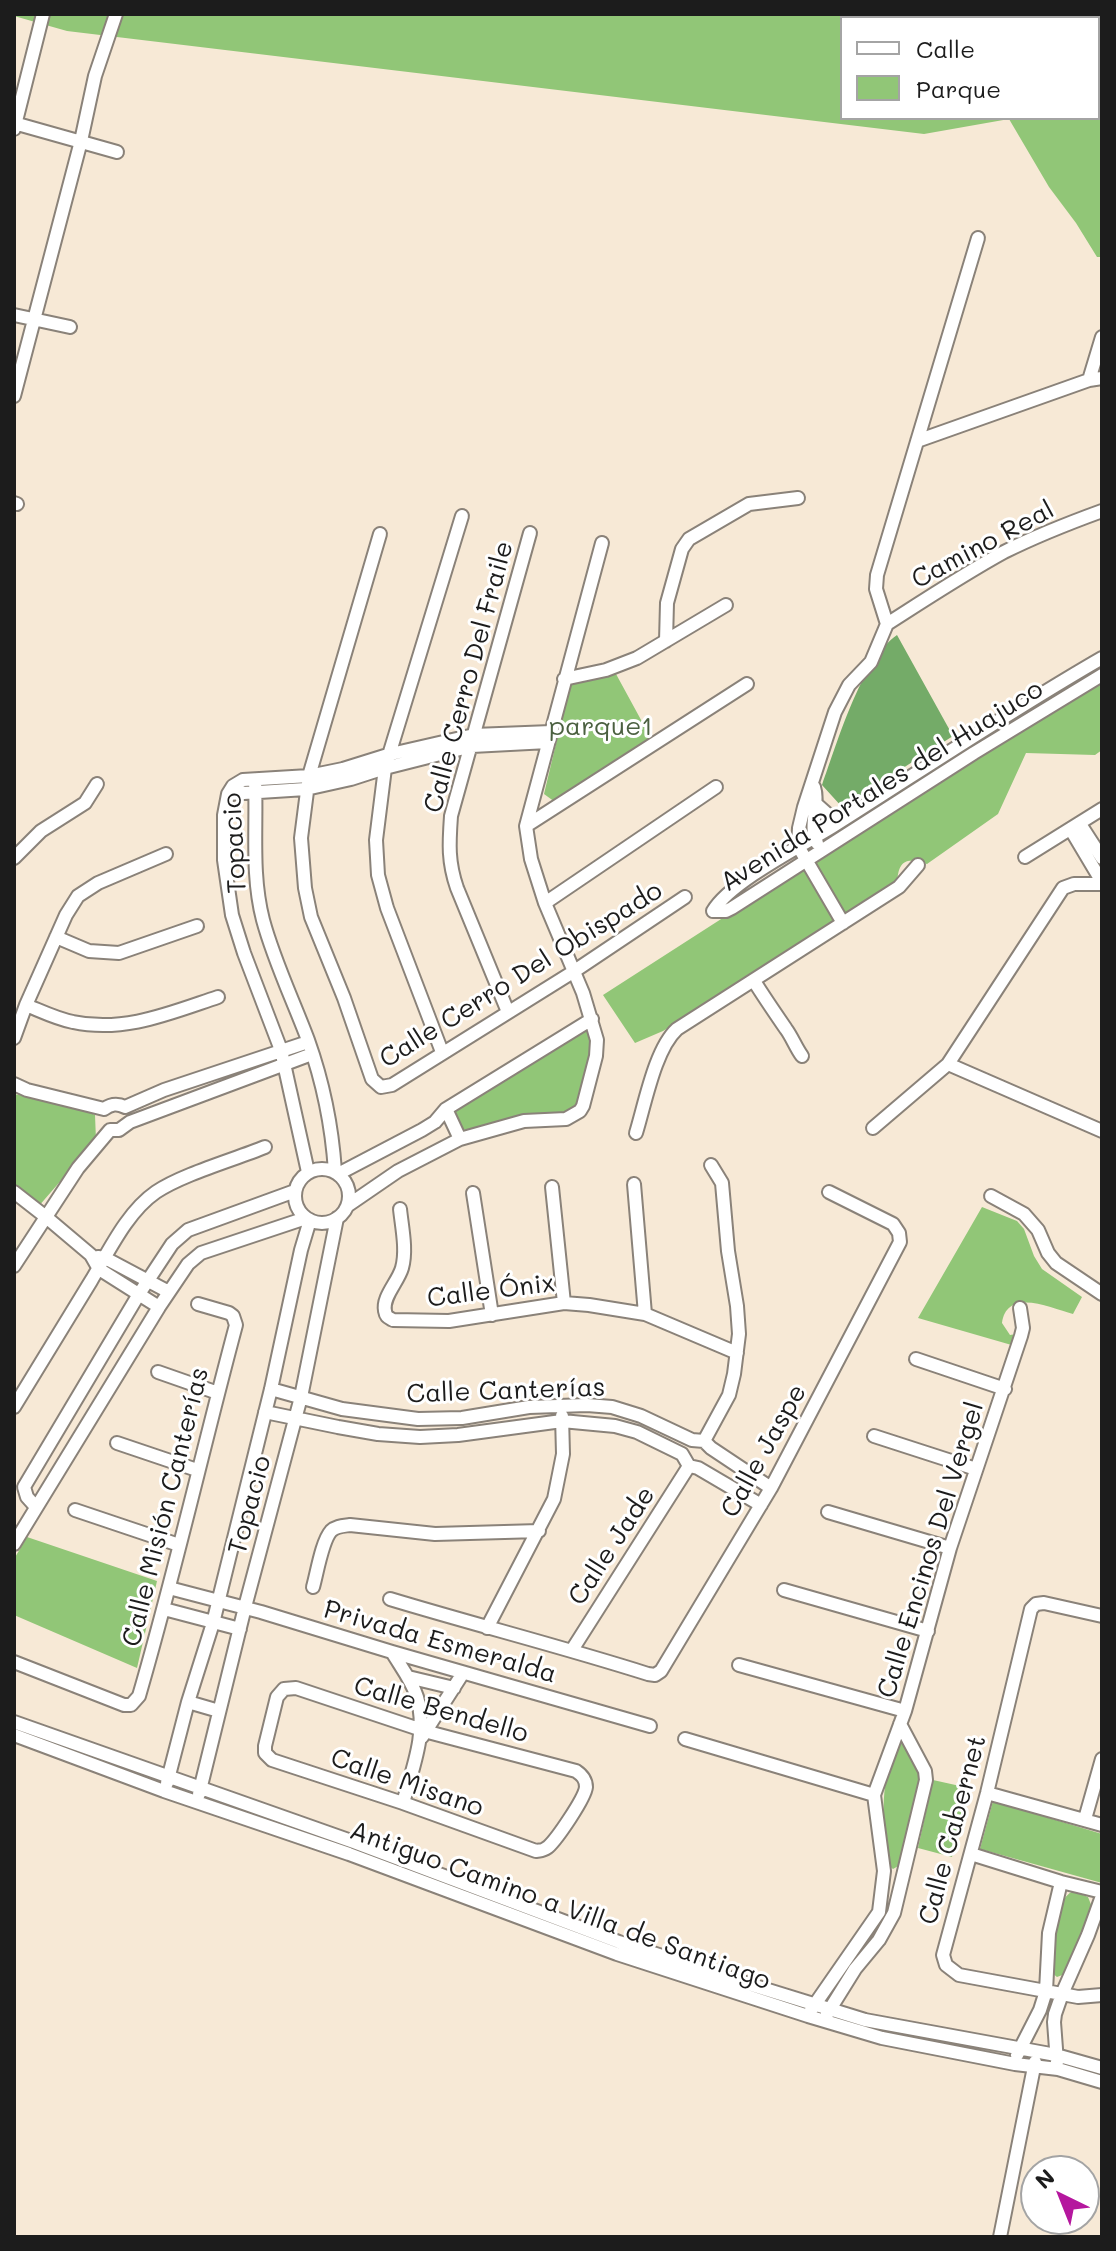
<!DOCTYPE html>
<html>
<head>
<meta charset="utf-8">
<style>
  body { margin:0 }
  #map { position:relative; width:1116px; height:2251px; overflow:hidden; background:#f7e9d6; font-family:Mali,sans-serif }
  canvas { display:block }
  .frame { position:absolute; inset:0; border:16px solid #1c1c1c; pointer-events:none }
  .legend { position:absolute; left:840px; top:16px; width:260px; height:104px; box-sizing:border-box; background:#fff; border:2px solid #a4a4a4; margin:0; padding:10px 14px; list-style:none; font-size:24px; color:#1c1c1c }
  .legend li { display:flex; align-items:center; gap:16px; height:40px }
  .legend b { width:40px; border:2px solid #a4a4a4 }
  .north { position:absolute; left:1020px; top:2155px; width:80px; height:80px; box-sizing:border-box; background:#fff; border:2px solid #a4a4a4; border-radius:50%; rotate:317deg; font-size:22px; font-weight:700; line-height:32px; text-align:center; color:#1c1c1c }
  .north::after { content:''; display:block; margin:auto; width:28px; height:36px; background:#b5179e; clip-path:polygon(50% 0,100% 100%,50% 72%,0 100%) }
</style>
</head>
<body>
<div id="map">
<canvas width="1116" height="2251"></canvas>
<div class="frame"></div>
<ul class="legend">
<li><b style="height:10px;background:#fff"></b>Calle</li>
<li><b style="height:22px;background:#91c677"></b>Parque</li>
</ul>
<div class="north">N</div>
</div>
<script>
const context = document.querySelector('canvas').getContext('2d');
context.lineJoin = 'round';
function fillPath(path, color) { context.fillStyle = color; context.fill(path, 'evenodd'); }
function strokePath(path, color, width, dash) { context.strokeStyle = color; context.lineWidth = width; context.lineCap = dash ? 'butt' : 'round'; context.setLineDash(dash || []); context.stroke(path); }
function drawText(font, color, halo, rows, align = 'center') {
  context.font = font + ' Mali,sans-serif'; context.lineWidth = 6; context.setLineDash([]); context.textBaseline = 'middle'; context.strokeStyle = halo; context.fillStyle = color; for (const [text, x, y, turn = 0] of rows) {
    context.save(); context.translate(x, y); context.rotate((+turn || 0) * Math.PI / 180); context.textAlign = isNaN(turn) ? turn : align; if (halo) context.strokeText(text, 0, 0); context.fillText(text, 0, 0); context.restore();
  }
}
const green = new Path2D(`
  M14 14H1102V257H1097L1076 223 1049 187 1009 119 924 134 67 31 14 16ZM842 18H1098V118H842Z
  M616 674 652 740 555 802 544 794 570 685Z
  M1102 683V750L1095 755 1026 753 998 814 927 864C904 856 898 862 897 885L846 914 842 911 814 865 816 861 956 771Z
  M802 867 833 917 834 922 830 928 663 1031 635 1043 603 995Z
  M585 1030 589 1033 591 1061 579 1104 569 1111 512 1119 468 1130 461 1129 453 1114 455 1110Z
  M14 1094 76 1106 95 1115 96 1140 38 1207 14 1187Z
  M982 1207 1017 1221 1024 1229 1034 1256 1042 1269 1082 1297 1073 1314C1051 1308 1007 1287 1002 1323L1010 1335 1016 1334 1015 1346 918 1318Z
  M27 1537 157 1581 137 1668 14 1615V1559Z
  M903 1737 922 1779 900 1865 893 1869 888 1865C883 1821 877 1777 903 1737Z
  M933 1780 969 1788 952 1857 918 1848Z
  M993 1801 1102 1834V1883L980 1849Z
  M1073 1891 1088 1897 1092 1907 1084 1934 1065 1974 1057 1977 1051 1972C1051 1952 1053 1900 1073 1891Z`);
const forest = new Path2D(`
  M897 635 953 736 842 807 822 785C837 744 861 660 897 635Z`);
const minor = new Path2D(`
  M14 123 117 152
  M14 129 43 14
  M14 315 70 327
  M1089 380 1102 337
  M14 396 81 141 95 76 116 14
  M917 441 1089 380 1102 378
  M14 503 17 504
  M380 534 309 776 301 838 305 888 311 917 344 998 372 1079 381 1087 392 1085 573 972 685 897
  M887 624C926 599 964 574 1004 552 1036 536 1069 523 1102 511
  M666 641 667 603 682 549 689 539 749 504 798 498
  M564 679 606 670 637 658 726 605
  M255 780C257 827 251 874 263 920 274 961 293 1000 308 1040 323 1082 332 1127 335 1171
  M814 787C820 806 808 824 817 843
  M228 794 306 789 351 779 385 768 472 746 548 742
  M815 803 833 819 841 821
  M1080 824 1102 858
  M526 826 747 684
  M1071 830 1102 882
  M1025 857 1102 809
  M14 858 41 831 85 803 97 784
  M545 903 716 787
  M713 911C730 882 801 846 832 827 922 770 1010 711 1102 658
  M713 911H726L732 908 974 753 1102 675
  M843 923 798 846 799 828 804 807 835 712 849 685 871 662 887 624 876 589 877 575 978 238
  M56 937 89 951 119 953 197 926
  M754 981C764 997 775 1013 786 1029 792 1037 796 1048 802 1056
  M26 1005C41 1011 57 1019 73 1022 124 1033 170 1013 218 997
  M508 1012 457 888C448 862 449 844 451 816L530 533
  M14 1038 26 1005 66 915 78 896 98 883 166 854
  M442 1052 387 908 378 875 376 840 385 768 462 516
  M948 1064 1102 1131
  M14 1084 27 1090 104 1109C111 1104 117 1103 125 1107L164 1090 308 1042
  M446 1109 460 1139
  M873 1128 948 1064 1063 888 1074 884H1102
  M636 1133C645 1104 655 1049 677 1029L899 887 918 865
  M295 1196a27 27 0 1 1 54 0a27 27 0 1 1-54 0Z
  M308 1172 281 1050 244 953 232 915 224 860V815L228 794 233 786 243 780 309 776 343 769 391 754 474 735 551 732
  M338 1174 422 1130 435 1122 446 1109 592 1019
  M634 1184 645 1314
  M552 1187 564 1303
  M14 1192 46 1217 91 1255 99 1269 159 1307
  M473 1193 492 1315
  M991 1196 1024 1214 1038 1230 1048 1253 1056 1263 1102 1294
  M347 1206 398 1171 460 1139 524 1121 566 1119 580 1111 583 1106 596 1056 597 1040 583 993 545 903 531 859 526 826 602 543
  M400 1209C402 1228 407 1250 402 1268 398 1282 382 1297 385 1311 386 1317 388 1317 393 1320L449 1321 564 1303 589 1305 645 1314 737 1353
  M98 1257 105 1258 169 1292
  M14 1266 78 1168 110 1130H119L130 1122 312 1054
  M916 1359 1005 1389
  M158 1372 218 1393
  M271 1389 342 1409 418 1419 462 1418 529 1407 587 1405 612 1407 641 1416 692 1440 704 1441 711 1448 771 1488
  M14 1407C40 1365 65 1323 91 1281 109 1251 127 1212 156 1192 183 1174 233 1160 265 1147
  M265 1412 338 1427 378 1434 420 1437 458 1435 562 1421 615 1426 637 1432 682 1454 689 1466 698 1468 761 1505
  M874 1436 976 1469
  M704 1441 729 1395 734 1374 739 1334 737 1306 728 1251 722 1183 711 1165
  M117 1443 197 1470
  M36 1507 27 1497 24 1487 139 1294 172 1244 188 1230 295 1191
  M75 1510 179 1545
  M828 1512 950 1548
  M14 1544 159 1307 188 1264 201 1253 306 1218
  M313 1587C317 1573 322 1541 331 1531 336 1526 343 1526 350 1525L435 1534 539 1531
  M169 1588 261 1612 392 1652 650 1726
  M784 1590 928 1631
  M390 1599C476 1625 563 1647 648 1674L655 1675 661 1671 771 1488 900 1242 899 1233 893 1224 829 1192
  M164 1609 240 1629
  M1102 1616 1044 1603 1036 1604 1031 1609 987 1793 943 1955 946 1965 959 1975 1078 1997 1102 1995
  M487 1628 554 1499 563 1454 562 1416
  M572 1650 689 1466
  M392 1652C401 1667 412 1681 417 1697 428 1731 412 1770 403 1803
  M14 1662 124 1705H131L139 1696C175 1573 203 1448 236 1325L233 1316 229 1313 198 1304
  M739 1665 905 1711
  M408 1677 454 1688
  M296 1688 428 1732 576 1771C582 1775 586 1779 586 1787 585 1798 557 1839 548 1847 542 1851 543 1850 536 1851L403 1803 272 1760 265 1753V1746L277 1697 284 1689Z
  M188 1702 219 1711
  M14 1722 354 1842 619 1942 739 1981 865 2020 1056 2055 1102 2068
  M14 1735 164 1791 349 1854 617 1954 808 2016 882 2038 1015 2064 1058 2069 1102 2082
  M422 1737 463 1673
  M685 1739 874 1795
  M167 1783 188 1702 213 1623 271 1389 301 1250 310 1220
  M987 1793 1102 1825
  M199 1794 245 1607 301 1397 337 1218
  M1085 1819 1102 1759
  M971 1854 1061 1882 1102 1892
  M811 2010 879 1912 884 1871 874 1795 905 1711 950 1548 1021 1336 1023 1328 1020 1308
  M827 2014 855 1969 879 1940 894 1913 926 1780 925 1771 900 1724
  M1017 2055 1040 2010 1046 1991 1049 1933 1061 1882
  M1057 2062 1054 2022 1055 2014 1062 1994 1088 1935 1102 1896
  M1000 2237 1035 2062`);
const streetNames = [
  ["Camino Real",983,545,-28],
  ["Calle Cerro Del Fraile",469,677,-75],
  ["Avenida Portales del Huajuco",882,786,-32],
  ["Topacio",235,843,-93],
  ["Calle Cerro Del Obispado",521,975,-32],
  ["Calle Ónix",491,1291,-7],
  ["Calle Canterías",506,1391,-2],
  ["Calle Jaspe",764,1451,-61],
  ["Topacio",250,1505,-75],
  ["Calle Misión Canterías",166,1507,-76],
  ["Calle Jade",612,1546,-57],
  ["Calle Encinos Del Vergel",931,1550,-73],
  ["Privada Esmeralda",440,1642,16],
  ["Calle Bendello",441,1710,16],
  ["Calle Misano",407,1783,19],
  ["Calle Cabernet",953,1830,-75],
  ["Antiguo Camino a Villa de Santiago",560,1906,20]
];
const parkNames = [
  ["parque1",601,727]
];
fillPath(green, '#91c677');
fillPath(forest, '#74ab68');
strokePath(minor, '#8a8279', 16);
strokePath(minor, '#fff', 12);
drawText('26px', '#1c1c1c', '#fff', streetNames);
drawText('26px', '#4b6040', '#fff', parkNames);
</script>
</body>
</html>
